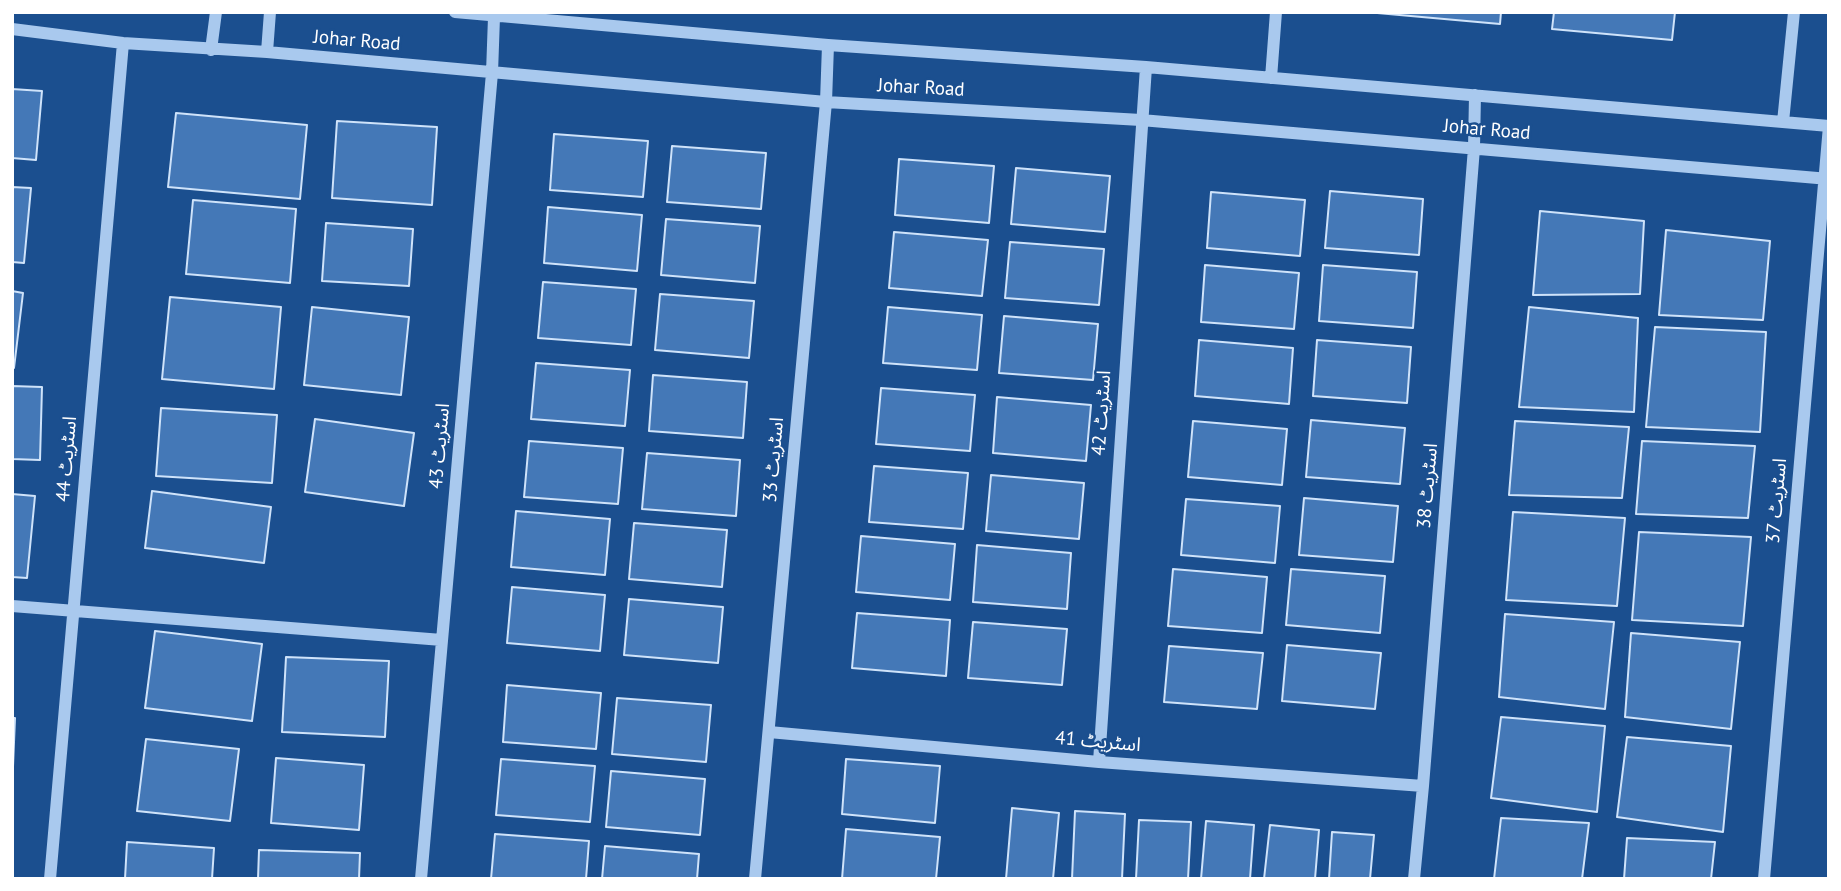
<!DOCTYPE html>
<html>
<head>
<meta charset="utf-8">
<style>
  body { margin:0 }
  #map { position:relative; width:1841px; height:891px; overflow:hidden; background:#1b4f8f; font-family:"PT Sans",sans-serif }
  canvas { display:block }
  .frame { position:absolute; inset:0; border:14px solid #fff; pointer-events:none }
</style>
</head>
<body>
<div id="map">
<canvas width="1841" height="891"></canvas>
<div class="frame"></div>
</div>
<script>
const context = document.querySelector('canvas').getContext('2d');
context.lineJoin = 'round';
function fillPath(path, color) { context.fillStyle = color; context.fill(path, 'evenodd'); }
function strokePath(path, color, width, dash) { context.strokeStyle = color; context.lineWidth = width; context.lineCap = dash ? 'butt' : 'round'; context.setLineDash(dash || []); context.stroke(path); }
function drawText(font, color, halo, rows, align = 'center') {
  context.font = font + ' "PT Sans","Noto Sans Arabic",sans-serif'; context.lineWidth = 5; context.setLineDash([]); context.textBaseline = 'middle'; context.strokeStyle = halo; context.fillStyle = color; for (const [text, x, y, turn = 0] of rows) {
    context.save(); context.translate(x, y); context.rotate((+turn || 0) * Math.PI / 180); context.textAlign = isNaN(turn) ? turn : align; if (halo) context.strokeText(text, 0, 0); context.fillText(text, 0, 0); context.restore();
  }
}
const building = new Path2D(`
  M1366 12H1501L1500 24Z
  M1554 12H1675L1672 40 1552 29Z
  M12 89 42 91 36 160 12 158Z
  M176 113 307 125 300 199 168 187Z
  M337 121 437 127 432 205 332 198Z
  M554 134 648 141 643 197 550 190Z
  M672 146 766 153 761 209 667 202Z
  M899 159 994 166 989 223 895 215Z
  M1016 168 1110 176 1105 232 1011 224Z
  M12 187 31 188 24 263 12 262Z
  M1330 191 1423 199 1419 255 1325 248Z
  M1211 192 1305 200 1300 256 1207 248Z
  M193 200 296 209 290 283 186 274Z
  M548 207 642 215 637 271 544 263Z
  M1540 211 1644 221 1640 294 1533 295Z
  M666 219 760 226 755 283 661 275Z
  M326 223 413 229 409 286 322 281Z
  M1666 230 1770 241 1763 320 1659 315Z
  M894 232 988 240 982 296 889 288Z
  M1010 242 1104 249 1099 305 1005 298Z
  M1205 265 1299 273 1294 329 1201 322Z
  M1323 265 1417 272 1413 328 1319 321Z
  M543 282 636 289 631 345 538 338Z
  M12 291 23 293 14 368H12Z
  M660 294 754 301 749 358 655 350Z
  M170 297 281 307 274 389 162 379Z
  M312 307 409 317 401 395 304 385Z
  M888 307 982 315 977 370 883 363Z
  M1529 307 1638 318 1634 412 1519 407Z
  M1004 316 1098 324 1093 380 999 373Z
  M1655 327 1766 332 1760 432 1646 427Z
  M1199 340 1293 348 1289 404 1195 396Z
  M1317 340 1411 347 1407 403 1313 396Z
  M536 363 630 370 625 426 531 419Z
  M653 375 747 382 743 438 649 431Z
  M12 386 42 387 40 460 12 459Z
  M881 388 975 395 970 451 876 444Z
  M997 397 1091 405 1086 461 993 453Z
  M161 408 277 415 272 483 156 476Z
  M315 419 414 433 404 506 305 492Z
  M1311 420 1405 428 1400 484 1306 477Z
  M1193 421 1287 429 1282 485 1188 477Z
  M1515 421 1629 427 1622 498 1509 495Z
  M529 441 623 448 618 504 524 497Z
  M1642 441 1755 446 1748 518 1636 514Z
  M647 453 740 460 736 516 642 509Z
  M874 466 968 473 963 529 869 522Z
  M991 475 1084 483 1079 539 986 531Z
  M152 491 271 507 264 563 145 548Z
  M12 494 35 496 27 578 12 577Z
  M1304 498 1398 506 1393 562 1299 555Z
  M1186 499 1280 506 1275 563 1181 555Z
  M516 511 610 519 605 575 511 567Z
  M1513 512 1625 518 1617 606 1506 600Z
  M634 523 727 530 722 587 629 579Z
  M1639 532 1751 537 1743 626 1632 620Z
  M861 536 955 544 950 600 856 592Z
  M977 545 1071 553 1067 609 973 602Z
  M1173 569 1267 577 1262 633 1168 626Z
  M1291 569 1385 576 1380 633 1286 625Z
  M512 587 605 595 600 651 507 643Z
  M629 599 723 607 718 663 624 655Z
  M857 613 950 620 946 676 852 668Z
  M1505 614 1614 622 1605 709 1499 697Z
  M973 622 1067 629 1062 685 968 678Z
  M155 631 262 644 252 721 145 708Z
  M1631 633 1740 642 1731 729 1625 717Z
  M1287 645 1381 653 1375 709 1282 701Z
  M1169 646 1263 653 1257 709 1164 702Z
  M286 657 389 661 385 737 282 732Z
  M507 685 601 693 596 749 503 742Z
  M617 698 711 705 706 762 612 754Z
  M1501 717 1605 726 1597 812 1491 798Z
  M12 718H15L12 791Z
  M1627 737 1731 746 1723 832 1617 817Z
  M146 739 239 749 230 821 137 811Z
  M276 758 364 765 359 830 271 823Z
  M501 759 595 766 590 822 496 815Z
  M846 759 940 766 935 823 842 814Z
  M611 771 705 779 700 835 606 827Z
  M1012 808 1059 813 1053 879H1006Z
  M1075 811 1125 814 1122 879H1072Z
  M1501 818 1589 823 1582 879H1494Z
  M1139 820 1191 822 1188 879H1136Z
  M1206 821 1254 825 1250 879H1201Z
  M1270 825 1319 830 1315 879H1264Z
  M846 829 940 837 936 879H842Z
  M1332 832 1374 835 1370 879H1329Z
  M495 834 589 841 586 879H491Z
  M1627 838 1715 842 1711 879H1624Z
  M127 842 214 848 212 879H125Z
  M605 846 699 854 697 879H602Z
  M259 850 360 853 359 879H258Z`);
const minor = new Path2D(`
  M455 12 828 45 1146 67 1829 126
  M12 29 123 43 267 52 826 102 1141 120 1829 179
  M211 50 216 12
  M267 52 270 12
  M1271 78 1276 12
  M1783 122 1794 12
  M12 606 442 640
  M769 732 1099 762 1423 786
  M1099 762 1146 67
  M50 879 123 43
  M421 879 492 73 494 17
  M755 879 826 102 828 45
  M1414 879 1423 786 1474 148 1475 95
  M1764 879 1829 126`);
const streetNames = [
  ["Johar Road",357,41,5],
  ["Johar Road",921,88,3],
  ["Johar Road",1487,130,5],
  ["اسٹریٹ 42",1102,413,-86],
  ["اسٹریٹ 43",440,446,-85],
  ["اسٹریٹ 44",67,459,-85],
  ["اسٹریٹ 33",774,460,-85],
  ["اسٹریٹ 38",1428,486,-85],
  ["اسٹریٹ 37",1777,501,-85],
  ["اسٹریٹ 41",1098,742,5]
];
fillPath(building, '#4478b7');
strokePath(building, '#cfe3fa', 2);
strokePath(minor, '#a9c9ee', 12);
drawText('19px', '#fff', '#1b4f8f', streetNames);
</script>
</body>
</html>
